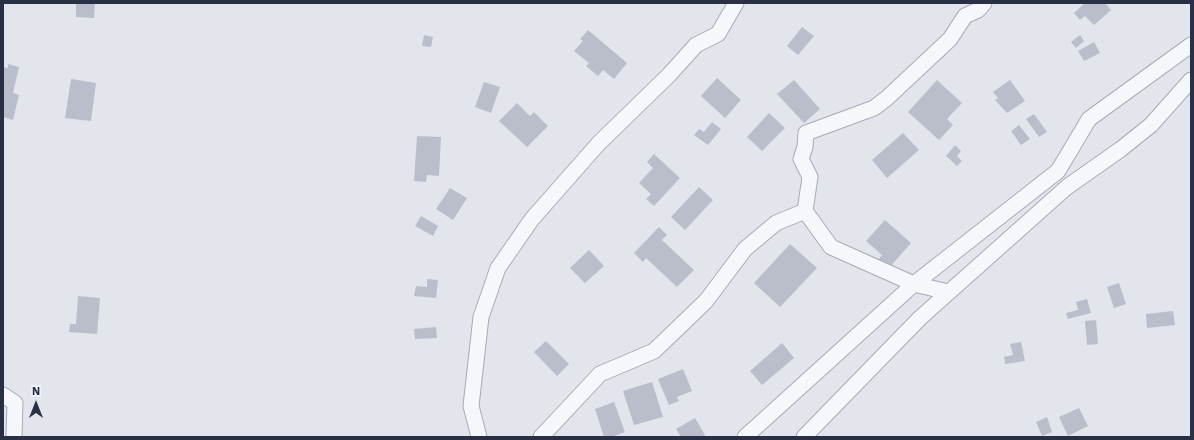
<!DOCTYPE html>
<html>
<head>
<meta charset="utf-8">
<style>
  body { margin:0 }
  #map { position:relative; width:1194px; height:440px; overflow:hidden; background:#e3e5ec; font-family:"Work Sans",sans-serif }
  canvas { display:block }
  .frame { position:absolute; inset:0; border:4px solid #293046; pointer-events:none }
  .north { position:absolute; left:16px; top:384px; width:40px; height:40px; -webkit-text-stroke:3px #f3f5f9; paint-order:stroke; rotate:0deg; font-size:11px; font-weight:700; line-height:16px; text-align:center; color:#293046 }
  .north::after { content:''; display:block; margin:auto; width:14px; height:18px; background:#293046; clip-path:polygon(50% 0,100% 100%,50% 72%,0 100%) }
</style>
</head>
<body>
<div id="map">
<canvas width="1194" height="440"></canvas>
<div class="frame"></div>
<div class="north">N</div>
</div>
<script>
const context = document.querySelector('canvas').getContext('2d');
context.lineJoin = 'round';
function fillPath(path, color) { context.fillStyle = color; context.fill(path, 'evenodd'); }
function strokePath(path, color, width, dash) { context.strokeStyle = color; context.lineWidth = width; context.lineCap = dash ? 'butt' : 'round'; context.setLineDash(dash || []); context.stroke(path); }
const building = new Path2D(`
  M76 3H95L94 18 76 17Z
  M1085 3H1105L1111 10 1094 25 1085 16 1080 20 1074 13Z
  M802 27 814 36 798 55 787 46Z
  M588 30 627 63 614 79 603 70 598 76 586 66 589 63 574 51 583 41 580 39Z
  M424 35 433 37 431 47 422 46Z
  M1080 35 1084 41 1076 48 1071 42Z
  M1094 42 1100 53 1084 61 1078 51Z
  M8 64 19 67 13 93 19 95 13 120 3 117V67L8 68Z
  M717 78 741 100 725 118 701 96Z
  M71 79 96 83 91 121 65 118Z
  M794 80 820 109 804 123 777 94Z
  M937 80 962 103 947 119 953 125 939 140 908 112Z
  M1010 80 1025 101 1007 113 995 100 998 98 993 92Z
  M484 82 500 87 491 113 475 107Z
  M517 103 530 116 534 112 548 126 527 147 499 121Z
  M769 113 785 128 762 151 747 137Z
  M1034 114 1047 132 1039 137 1026 119Z
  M712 122 721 129 708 145 694 135 699 129 704 132Z
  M1019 125 1030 139 1021 145 1011 131Z
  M903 133 919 150 887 178 872 160Z
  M417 136 441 137 439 176 427 175 426 182 414 181Z
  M955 145 961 151 957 156 962 161 957 166 946 156Z
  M654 154 680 178 654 206 646 199 651 194 639 183 653 168 647 162Z
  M699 187 713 200 685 230 671 217Z
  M450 188 467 198 453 220 436 209Z
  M421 216 438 226 433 236 415 226Z
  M885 220 911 243 888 269 878 260 882 255 866 241Z
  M659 227 667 235 662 240 694 270 677 287 646 258 643 262 634 253Z
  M790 244 817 268 780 307 754 283Z
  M589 250 604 266 585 283 570 268Z
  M427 279 438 280 436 298 414 296 416 286 427 287Z
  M1119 283 1126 304 1114 308 1107 287Z
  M78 296 100 298 97 334 69 332 70 324H76Z
  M1087 299 1091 313 1068 319 1066 313 1078 310 1076 302Z
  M1173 311 1175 325 1147 328 1146 314Z
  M1096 320 1098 344 1087 345 1085 321Z
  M436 327 437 338 415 339 414 329Z
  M546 341 569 364 557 376 534 352Z
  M1021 342 1025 361 1005 364 1004 357 1013 355 1010 344Z
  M782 343 794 358 762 385 750 371Z
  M683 369 692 391 677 397 679 401 669 405 658 379Z
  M652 382 663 417 634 425 623 391Z
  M614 402 625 432 611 437H604L595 409Z
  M1079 408 1088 426 1068 436 1059 417Z
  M1047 417 1052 432 1042 436 1036 422Z
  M695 418 706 437H681L676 429Z`);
const street = new Path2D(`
  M948 292 914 284 831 247 805 211 810 177 801 159 805 147 806 133 874 108 887 98 950 39 965 16 978 10 984 3
  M3 395 15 403 14 437
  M479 437 471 406 481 317 498 268 532 219 599 143 669 75 696 45 718 34 736 3
  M541 437 600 374 654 351 706 301 745 249 776 223 805 211
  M745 437 914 284 1058 171 1089 119 1191 45
  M804 437 920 318 1067 187 1121 149 1151 125 1191 80`);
fillPath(building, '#babeca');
strokePath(street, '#a7abb7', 17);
strokePath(street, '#f6f7fa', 15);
</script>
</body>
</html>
